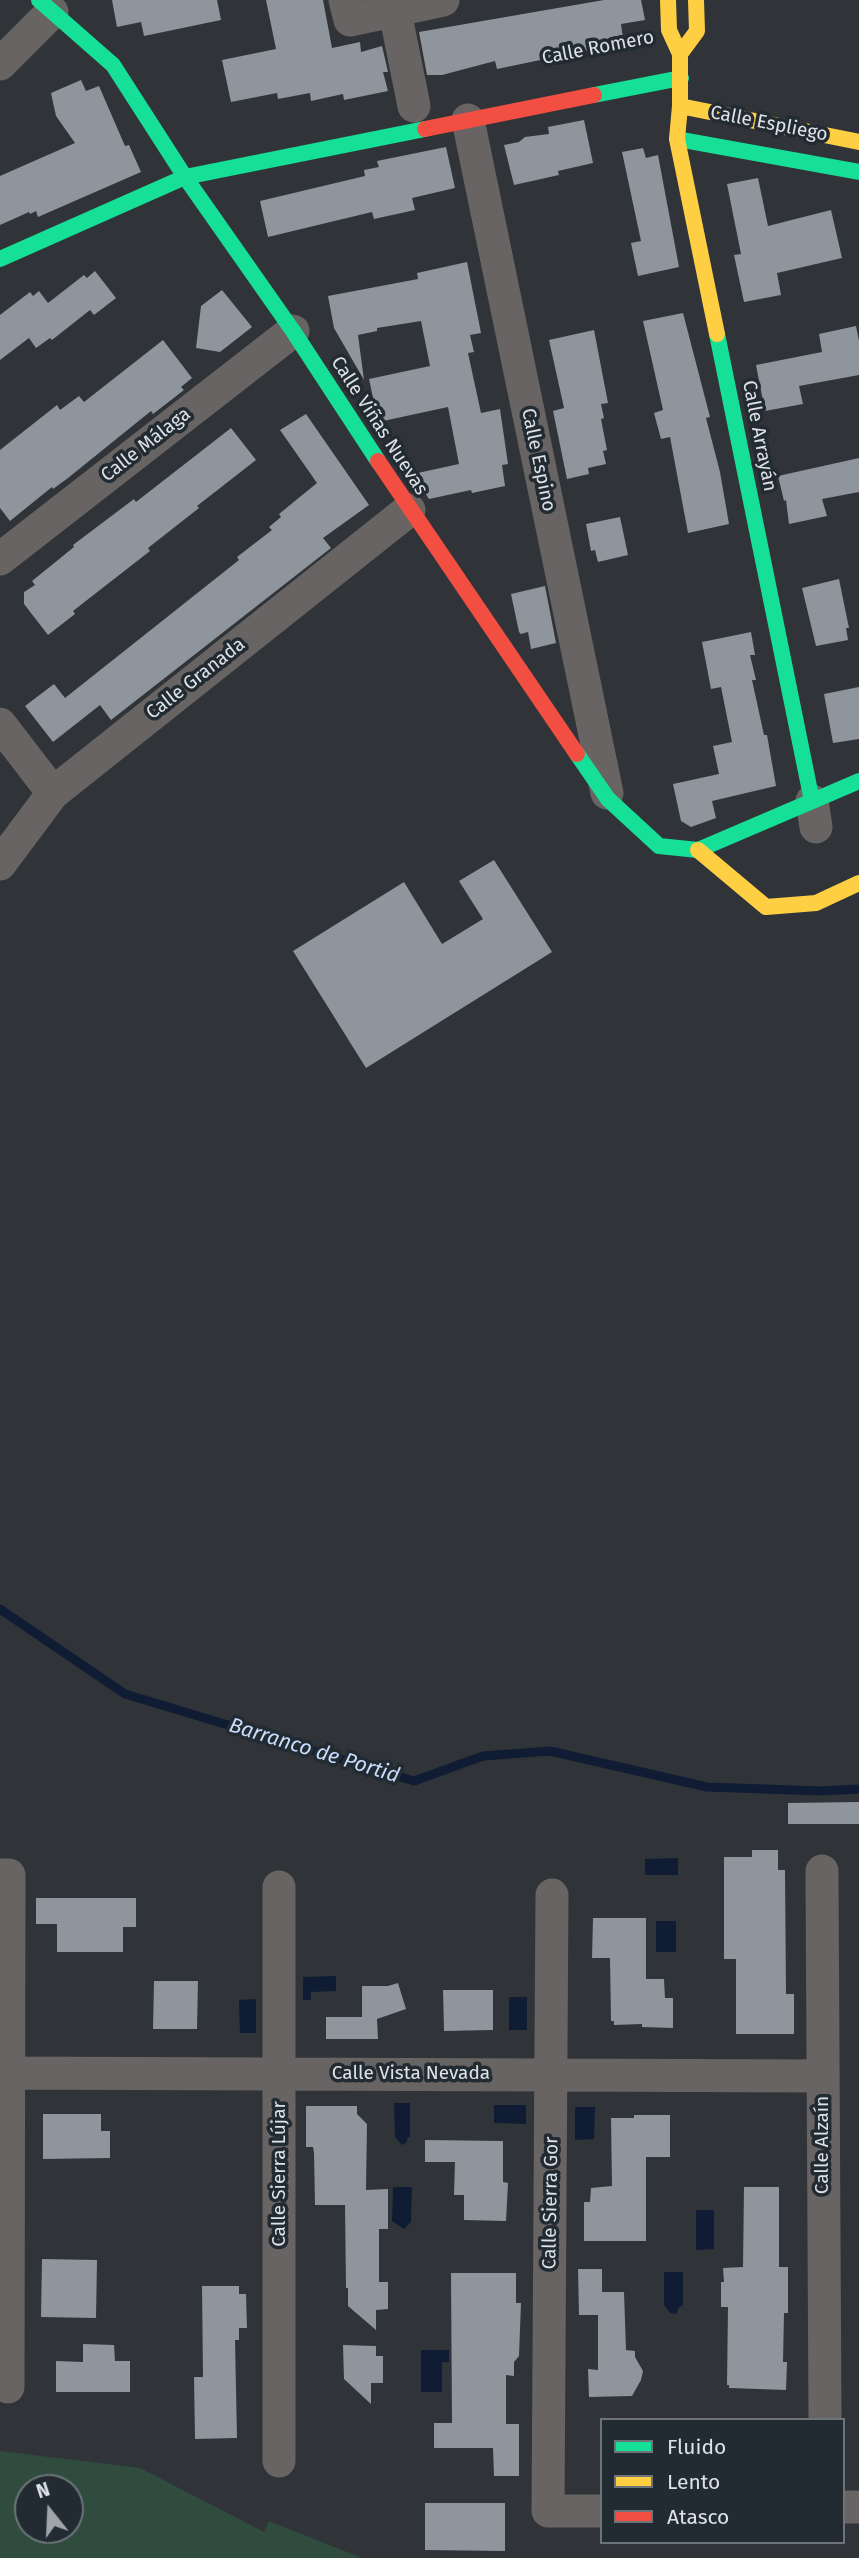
<!DOCTYPE html>
<html>
<head>
<meta charset="utf-8">
<style>
  body { margin:0 }
  #map { position:relative; width:859px; height:2558px; overflow:hidden; background:#303438; font-family:"Fira Sans",sans-serif }
  canvas { display:block }
  .legend { position:absolute; left:600px; top:2418px; width:245px; height:126px; box-sizing:border-box; background:#222b32; border:2px solid #6c747a; margin:0; padding:9px 12px; list-style:none; font-size:21px; color:#dce2e7 }
  .legend li { display:flex; align-items:center; gap:14px; height:35px }
  .legend b { width:35px; border:2px solid #6c747a }
  .north { position:absolute; left:14px; top:2474px; width:70px; height:70px; box-sizing:border-box; background:#222b32; border:2px solid #6c747a; border-radius:50%; rotate:342deg; font-size:19px; font-weight:700; line-height:28px; text-align:center; color:#dce2e7 }
  .north::after { content:''; display:block; margin:auto; width:24px; height:32px; background:#a0a5aa; clip-path:polygon(50% 0,100% 100%,50% 72%,0 100%) }
</style>
</head>
<body>
<div id="map">
<canvas width="859" height="2558"></canvas>
<ul class="legend">
<li><b style="height:9px;background:#16e098"></b>Fluido</li>
<li><b style="height:9px;background:#ffcf43"></b>Lento</li>
<li><b style="height:9px;background:#f24e42"></b>Atasco</li>
</ul>
<div class="north">N</div>
</div>
<script>
const context = document.querySelector('canvas').getContext('2d');
context.lineJoin = 'round';
function fillPath(path, color) { context.fillStyle = color; context.fill(path, 'evenodd'); }
function strokePath(path, color, width, dash) { context.strokeStyle = color; context.lineWidth = width; context.lineCap = dash ? 'butt' : 'round'; context.setLineDash(dash || []); context.stroke(path); }
function drawText(font, color, halo, rows, align = 'center') {
  context.font = font + ' "Fira Sans",sans-serif'; context.lineWidth = 7; context.setLineDash([]); context.textBaseline = 'middle'; context.strokeStyle = halo; context.fillStyle = color; for (const [text, x, y, turn = 0] of rows) {
    context.save(); context.translate(x, y); context.rotate((+turn || 0) * Math.PI / 180); context.textAlign = isNaN(turn) ? turn : align; if (halo) context.strokeText(text, 0, 0); context.fillText(text, 0, 0); context.restore();
  }
}
const green = new Path2D(`
  M0 2451 140 2468 264 2532 269 2521 362 2558H0ZM28 2488H70V2530H28Z`);
const water = new Path2D(`
  M678 1858V1875H645V1859Z
  M656 1921H676V1952H656Z
  M336 1976V1991L311 1992V2000H303V1977Z
  M509 1997H527V2030H509Z
  M256 1999V2033H240L239 2000Z
  M394 2103H410V2137H408L406 2143 402 2145 395 2137Z
  M494 2105H526V2124L494 2123Z
  M575 2107H595L594 2139 575 2140Z
  M393 2187H412L411 2222 404 2229 392 2221Z
  M696 2210H714V2249L696 2250Z
  M664 2272H683V2305L678 2308 677 2314 670 2313 664 2305Z
  M421 2350H449V2362H442V2392H421Z`);
const stream = new Path2D(`
  M0 1609 125 1694 414 1781 483 1756 550 1751 707 1787 821 1791 859 1789`);
const building = new Path2D(`
  M112 0H217L221 20 144 36 141 22 117 27Z
  M266 0H323L332 48 360 42 361 52 382 46 388 72H383L388 91 344 100 343 94 311 101 310 93 278 99 277 93 231 102 222 60 276 49Z
  M604 0H641L645 20 621 24 623 38 607 42 608 46 497 69 495 61 442 75H427L419 32Z
  M81 80 86 91 99 86 125 146 129 145 141 172 38 217 36 211 30 214 29 212 0 225V176L75 143 56 116 51 93Z
  M584 120 593 163 558 171 559 175 514 185 504 145 519 142 525 137 549 134 548 127Z
  M446 147 455 188 412 198 415 210 374 219 372 212 268 237 260 201 365 176 364 170 379 167 377 161Z
  M643 148 646 158 658 155 679 267 638 276 631 243 641 241 622 152Z
  M758 178 768 226 831 210 842 258 777 273 781 295 744 302 734 255 741 254 727 184Z
  M467 262 481 333 470 335 474 352 468 353 481 413 500 409 508 464 502 465 505 486 472 493 471 490 429 499 413 474 459 464 448 407 383 421 380 406 375 407 369 379 430 366 421 321 377 328V331L358 335 364 380 334 328 328 296 418 279 417 273Z
  M95 271 116 298 94 315 90 310 52 340 50 338 36 348 29 338 0 360V315L30 292 33 296 39 291 48 303 84 275 87 278Z
  M222 290 252 327 220 352 196 348 201 306Z
  M683 313 710 417 706 418 720 472 729 524 688 533 670 437 661 439 654 413 663 410 643 321Z
  M856 326 859 341V375L799 386 803 404 765 411 756 365 822 352 819 334Z
  M594 330 608 403 601 404 604 418 601 419 607 450 603 451 606 464 588 468 589 474 567 479 553 411 564 408 549 340Z
  M163 340 192 378 181 387 184 390 153 414 151 411 68 478 53 489 52 487 10 521 0 508V450L57 405 60 410 79 396 84 402Z
  M306 414 369 505 323 538 331 548 111 720 100 705 53 742 25 706 54 684 65 698 239 560 237 557 272 530 269 527 281 517 279 514 317 483 280 430Z
  M231 428 256 460 197 506 199 508 148 548 150 551 73 611 75 614 48 635 24 604V592L35 585 32 581 74 547 73 545 134 499 136 502Z
  M859 458V492L822 499 827 516 789 524 786 500 784 501 778 476Z
  M620 517 628 555 598 562 595 550 591 551 586 524Z
  M839 579 849 628H846L848 640 816 646 802 588Z
  M545 586 556 643 531 649 528 632 521 634 519 632 511 594Z
  M751 632 755 655H750L756 680H752L764 735H767L776 786 712 801 716 818 691 827 681 821 673 784 719 774 713 746 732 742 721 687 711 689 702 642Z
  M859 687V739L833 743 824 694Z
  M494 860 552 952 366 1068 293 951 404 882 442 944 483 919 459 881Z
  M859 1802V1824H788V1803Z
  M752 1850H778V1870H785L786 1994H794V2034H736V1959H724V1857H752Z
  M36 1898H136V1927H123V1952H57V1924H36Z
  M593 1918H646V1979H664L665 1998H673V2028L642 2027V2024L614 2025V2021H611L610 1958H592Z
  M154 1981H198L197 2029H153Z
  M398 1983 406 2009 377 2019 378 2039H326V2017H362V1986H388Z
  M443 1990H493V2030L444 2031Z
  M306 2106H357V2114L367 2124 366 2190 388 2189V2229H379V2282H388V2309L376 2310V2330L348 2306V2288H346L345 2205H315L314 2153 313 2147H306Z
  M43 2114H101V2131H110V2158L43 2159Z
  M634 2115H670V2157H646V2241H584V2202H590L591 2188 612 2186 611 2118H634Z
  M425 2140 503 2141V2182L508 2183 506 2221 464 2220V2195H454L455 2162H425Z
  M744 2187H779V2267H788V2313H784L783 2362H787L786 2390 729 2388V2385H727L728 2307H721V2282H724L723 2268 743 2267Z
  M42 2259 97 2260 96 2318 41 2317Z
  M578 2269H602V2292H624L626 2350 635 2351V2357L643 2371 641 2380 632 2396 589 2397 588 2369 598 2370V2315H579Z
  M451 2273H516V2303H521L519 2356 514 2362V2376L506 2375V2424H519V2476H494L493 2448H434V2423H452Z
  M202 2286H239V2294H246L247 2328H239V2340H235L237 2438 195 2439 194 2377H203Z
  M83 2344 114 2345 115 2361H130V2392H56V2361L83 2362Z
  M343 2345 376 2346V2356H383V2383H371V2404L344 2379Z
  M425 2503H505V2551L425 2550Z`);
const street = new Path2D(`
  M345 0 350 20 443 0
  M393 2 414 106
  M0 64 52 12
  M468 120 607 793
  M0 559 293 331
  M0 724 53 793
  M812 801 816 827
  M0 864 53 793 409 510
  M822 1871 825 2420
  M0 1875H9L8 2387
  M279 1887V2461
  M552 1895 548 2511H602
  M0 2073 823 2076
  M843 2507H859`);
const fast = new Path2D(`
  M39 0 113 65 185 177 293 331 378 461
  M594 95 681 78
  M677 139 859 172
  M0 259 185 177 425 129
  M717 334 812 801
  M577 754 608 799 659 846 698 850 859 781`);
const slow = new Path2D(`
  M668 0 669 30 680 54V106L677 139 717 334
  M680 54 697 31 696 0
  M680 106 859 142
  M698 850 766 907 816 903 859 883`);
const jam = new Path2D(`
  M425 129 594 95
  M378 461 577 754`);
const streetNames = [
  ["Calle Romero",598,48,-11],
  ["Calle Espliego",769,124,11],
  ["Calle Viñas Nuevas",379,426,57],
  ["Calle Arrayán",759,436,79],
  ["Calle Málaga",146,445,-38],
  ["Calle Espino",538,460,78],
  ["Calle Granada",196,679,-38],
  ["Calle Vista Nevada",411,2074],
  ["Calle Alzaín",823,2145,-90],
  ["Calle Sierra Lújar",280,2174,-90],
  ["Calle Sierra Gor",551,2203,-89]
];
const waterNames = [
  ["Barranco de Portid",314,1751,17]
];
fillPath(green, '#304c3e');
fillPath(water, '#0f1c33');
strokePath(stream, '#0f1c33', 9);
fillPath(building, '#8f959c');
strokePath(street, '#676463', 33);
strokePath(fast, '#16e098', 16);
strokePath(slow, '#ffcf43', 16);
strokePath(jam, '#f24e42', 16);
drawText('19px', '#dce2e7', '#222b32', streetNames);
drawText('italic 21px', '#c9dcfc', '#222b32', waterNames);
</script>
</body>
</html>
